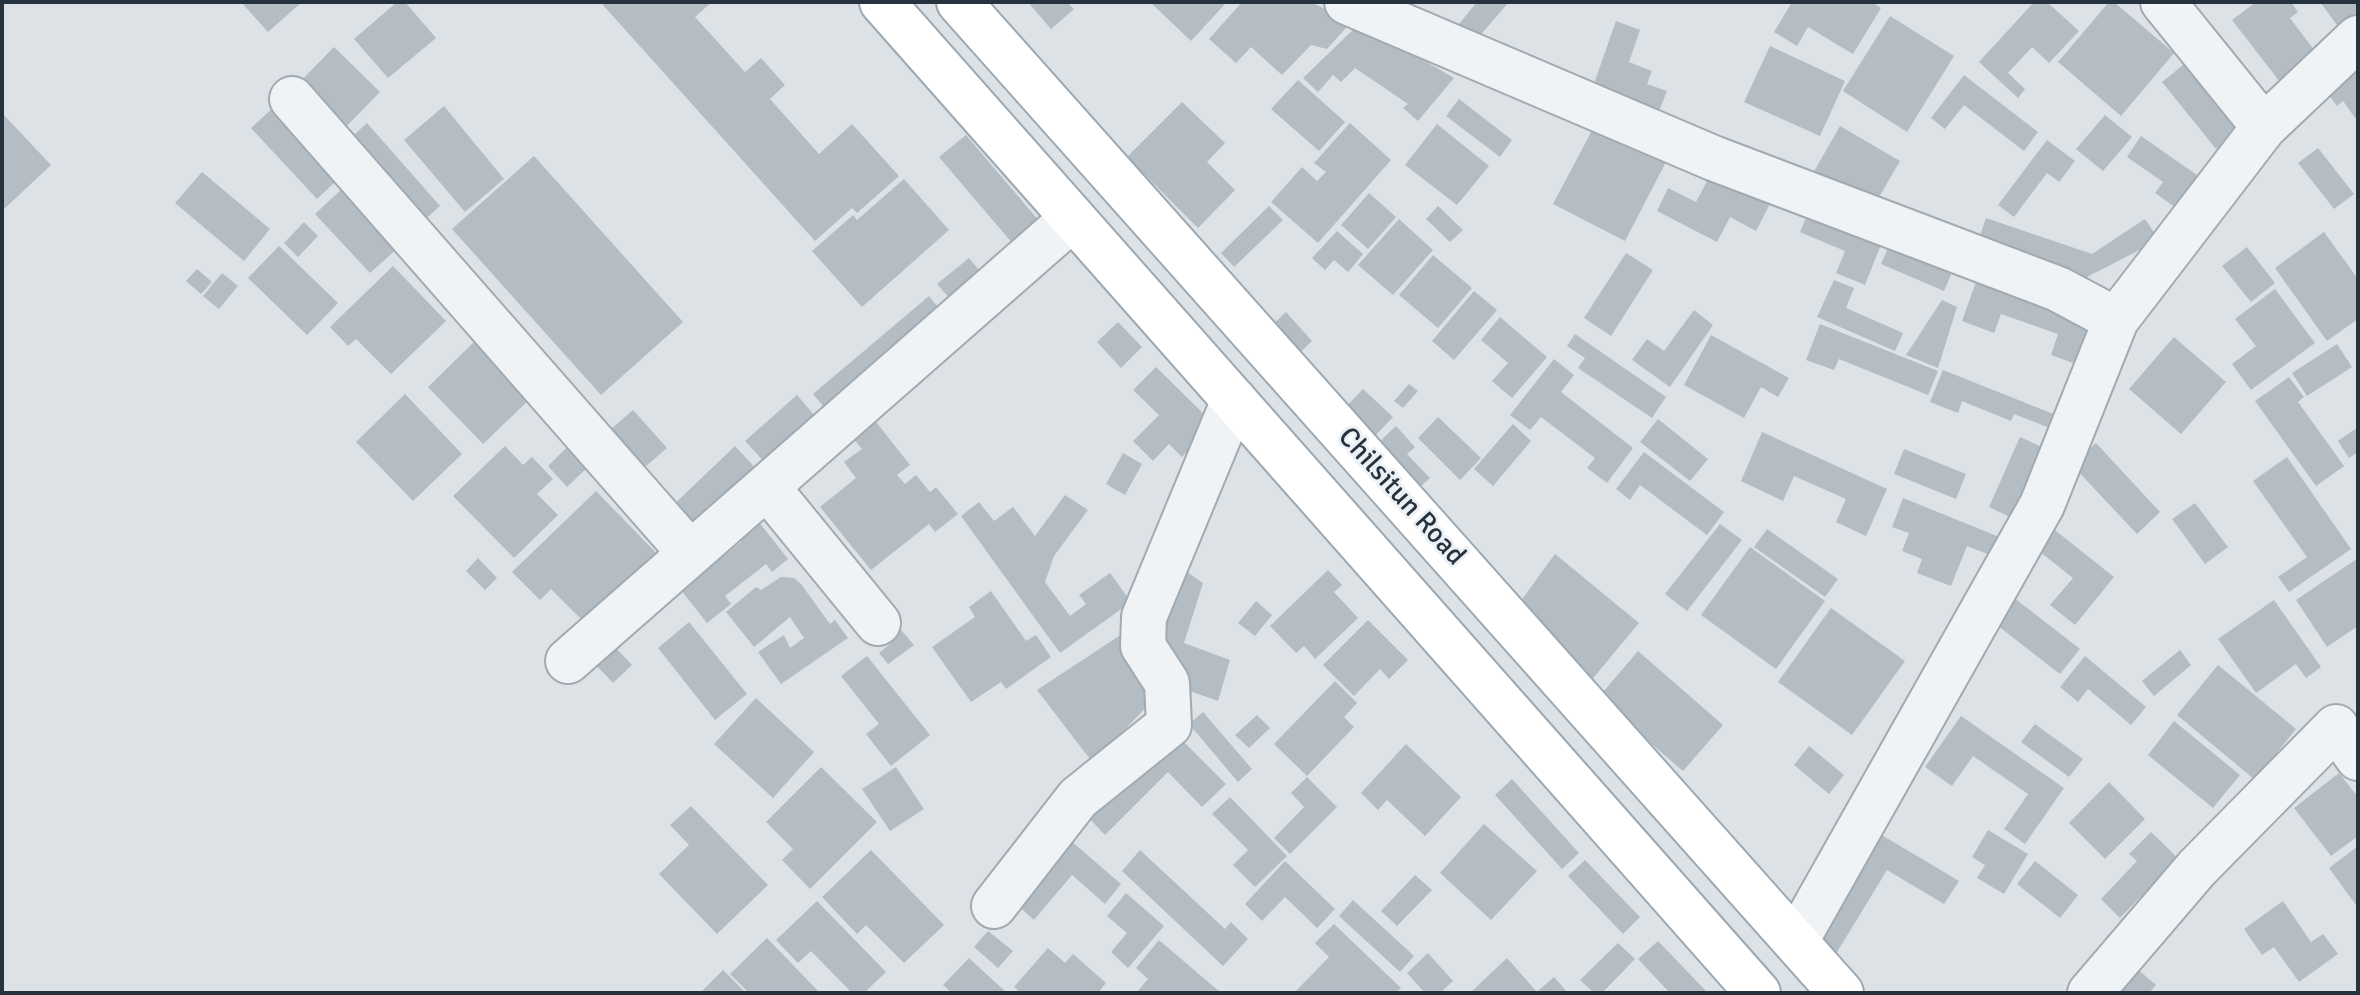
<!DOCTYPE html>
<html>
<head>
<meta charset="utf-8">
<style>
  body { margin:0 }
  #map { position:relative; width:2360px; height:995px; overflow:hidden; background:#dde2e7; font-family:Signika,sans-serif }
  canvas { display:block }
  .frame { position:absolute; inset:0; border:4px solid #26323e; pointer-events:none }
</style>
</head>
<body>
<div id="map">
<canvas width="2360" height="995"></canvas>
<div class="frame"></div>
</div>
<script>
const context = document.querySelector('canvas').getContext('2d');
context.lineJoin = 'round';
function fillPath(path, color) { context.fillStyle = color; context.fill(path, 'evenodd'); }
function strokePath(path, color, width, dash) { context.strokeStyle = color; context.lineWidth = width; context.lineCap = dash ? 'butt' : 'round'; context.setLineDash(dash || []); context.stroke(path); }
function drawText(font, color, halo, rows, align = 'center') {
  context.font = font + ' Signika,sans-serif'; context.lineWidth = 6; context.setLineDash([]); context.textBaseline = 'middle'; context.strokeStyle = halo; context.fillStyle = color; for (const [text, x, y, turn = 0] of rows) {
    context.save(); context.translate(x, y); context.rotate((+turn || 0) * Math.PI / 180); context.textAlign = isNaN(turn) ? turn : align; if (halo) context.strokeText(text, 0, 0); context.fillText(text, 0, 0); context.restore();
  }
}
const building = new Path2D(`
  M241 2H302L268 32Z
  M397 2H405L436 38 388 78 354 39Z
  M604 2H712L695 17 745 72 761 58 785 85 770 99 819 154 852 124 899 176 857 213 852 208 815 241 602 4Z
  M1028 2H1067L1074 9 1051 29Z
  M1150 2H1227L1191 41Z
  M1242 2H1310L1352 21 1327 49 1311 45 1282 75 1251 47 1236 63 1209 39Z
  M1477 2H1509L1477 39 1459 24Z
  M1792 2H1872L1881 8 1853 54 1808 27 1797 46 1774 32Z
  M2034 2H2047L2079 31 2049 63 2032 47 2008 73 2025 89 2018 98 1979 62Z
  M2109 2H2114L2174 53 2121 116 2058 62Z
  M2256 2H2291L2298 12 2290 18 2317 54 2280 82 2232 20Z
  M2320 2H2358V15L2340 29Z
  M1890 16 1954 56 1907 132 1843 91Z
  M1616 21 1640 30 1629 62 1652 71 1647 84 1667 91 1657 116 1591 92Z
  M1360 23 1454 78 1418 121 1403 108 1408 104 1355 68 1341 82 1333 75 1318 92 1303 78Z
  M1770 46 1845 81 1820 136 1744 102Z
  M334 47 380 92 336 137 290 92Z
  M2358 59V122L2343 101 2337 106 2321 84Z
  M2187 62 2241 129 2216 149 2162 82Z
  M1964 75 2038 132 2024 151 1964 105 1945 129 1931 118Z
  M1298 80 1345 122 1319 151 1271 109Z
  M284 98 349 169 317 199 251 128Z
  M1459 99 1512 140 1500 157 1446 116Z
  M1182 102 1225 143 1207 162 1235 190 1198 228 1127 157Z
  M444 106 504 179 465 212 404 140Z
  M2 113 51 165 2 211Z
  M2105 115 2132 137 2103 171 2076 149Z
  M367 123 440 206 420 224 346 142Z
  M1350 123 1391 160 1318 243 1271 202 1302 167 1317 181 1326 172 1314 163Z
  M1437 124 1489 166 1457 205 1405 165Z
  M1595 125 1666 162 1625 241 1553 204Z
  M1840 126 1900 161 1871 211 1812 175Z
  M966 135 1040 222 1013 244 939 157Z
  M2141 136 2204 180 2182 212 2155 193 2163 182 2127 157Z
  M2047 140 2075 161 2059 182 2047 173 2014 217 1998 205Z
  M2318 148 2354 194 2334 209 2298 163Z
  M534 156 683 322 601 395 452 229Z
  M1715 166 1773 198 1756 231 1730 217 1717 242 1657 211 1668 188 1696 202Z
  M202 172 270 229 244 261 175 203Z
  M904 179 949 230 862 307 812 251 853 215 857 220Z
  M344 187 399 247 370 273 315 214Z
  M1369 193 1396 217 1368 249 1341 225Z
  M1269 206 1283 220 1234 267 1221 253Z
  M1438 206 1463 230 1450 242 1426 219Z
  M1811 206 1884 237 1865 285 1836 273 1845 251 1800 232Z
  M1986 218 2092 254 2145 219 2159 240 2083 279 1978 242Z
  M1399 219 1433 250 1393 295 1358 265Z
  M304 222 318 236 298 257 284 243Z
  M1337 231 1363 254 1348 272 1334 260 1325 270 1312 258Z
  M2324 232 2358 279V319L2327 341 2275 268Z
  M1891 241 1954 268 1944 291 1881 264Z
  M279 246 338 303 307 335 248 278Z
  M2247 247 2275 283 2251 302 2222 266Z
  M1626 253 1653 270 1611 336 1584 318Z
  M1433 255 1472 288 1438 328 1399 295Z
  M969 258 988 281 957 307 937 284Z
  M393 266 446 321 391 374 356 339 348 346 330 327Z
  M197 269 212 282 201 294 186 281Z
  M222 273 238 286 219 309 203 296Z
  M1977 279 2097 322 2081 366 2051 355 2058 334 2001 314 1994 333 1962 321Z
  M1834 280 1854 288 1846 308 1903 333 1895 351 1817 317Z
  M2275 289 2315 343 2251 390 2232 364 2256 346 2235 319Z
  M1474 291 1497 310 1454 360 1432 341Z
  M929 296 950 322 834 419 813 394Z
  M1942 300 1957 307 1938 368 1906 355Z
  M1694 310 1713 325 1670 387 1632 360 1647 339 1664 351Z
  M1286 312 1312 341 1293 359 1267 330Z
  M1500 317 1547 357 1512 398 1492 381 1508 363 1481 340Z
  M1118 322 1142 347 1121 368 1097 342Z
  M1820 324 1938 371 1928 395 1839 359 1834 370 1806 360Z
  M1575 334 1666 397 1652 418 1578 368 1585 358 1567 346Z
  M1711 335 1789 378 1778 397 1761 387 1744 418 1684 385Z
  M2174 337 2226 382 2181 434 2129 389Z
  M477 339 533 396 483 444 428 387Z
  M2337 344 2352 367 2307 396 2292 373Z
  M1554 359 1574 375 1561 392 1633 448 1607 483 1587 468 1595 458 1541 417 1530 430 1510 415Z
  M1156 367 1214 424 1182 457 1169 444 1153 461 1133 441 1159 415 1133 390Z
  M1943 370 2056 415 2050 428 2014 414 2011 421 1962 401 1958 413 1930 402Z
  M2289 377 2304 397 2298 402 2344 466 2316 486 2255 401Z
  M1409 384 1418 391 1403 408 1394 401Z
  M1363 389 1393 417 1374 437 1344 409Z
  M405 394 462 454 413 501 356 442Z
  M797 395 820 422 769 467 745 441Z
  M633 410 667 448 645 467 611 429Z
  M1438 417 1481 458 1460 480 1418 438Z
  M873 418 910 465 897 475 905 484 916 475 930 492 936 487 958 514 935 532 929 524 871 570 820 507 856 478 844 462 862 449 851 436Z
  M1658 419 1708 459 1690 481 1640 442Z
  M1513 424 1531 441 1493 486 1474 469Z
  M1396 426 1415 447 1407 454 1430 478 1419 488 1378 443Z
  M2358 427V452L2349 458 2338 441Z
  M1762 432 1887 489 1866 536 1836 522 1846 499 1794 476 1783 501 1741 481Z
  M2020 437 2044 448 2012 518 1989 507Z
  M571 443 591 464 567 487 548 466Z
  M2096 443 2160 512 2137 534 2072 465Z
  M505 446 523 465 532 457 553 479 537 494 558 515 514 558 453 496Z
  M735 446 760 473 689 539 665 513Z
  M1904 449 1966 474 1956 499 1894 474Z
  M1644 452 1724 512 1707 535 1640 485 1630 500 1616 489Z
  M1123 453 1142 464 1125 495 1106 484Z
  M2287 457 2351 549 2289 592 2278 577 2307 557 2253 481Z
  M596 491 662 559 590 628 551 589 540 600 512 572Z
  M1065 495 1088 510 1054 556 1045 582 1070 616 1086 604 1079 595 1110 573 1131 602 1060 653 961 516 979 502 994 521 1013 507 1035 536Z
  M1903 498 1997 536 1990 555 1967 546 1951 586 1917 573 1922 559 1902 551 1909 533 1892 527Z
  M2195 503 2228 547 2205 564 2172 519Z
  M755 517 788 559 772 572 766 564 725 596 731 604 707 623 681 590 741 542 734 534Z
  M2046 523 2114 577 2075 625 2050 605 2073 578 2030 544Z
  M1720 524 1742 540 1687 611 1665 594Z
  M1767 529 1838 579 1825 597 1754 547Z
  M1750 547 1825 601 1776 669 1701 615Z
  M1555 554 1639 623 1584 689 1512 613Z
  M478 558 497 578 485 590 466 571Z
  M2358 558V626L2327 647 2296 600Z
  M1178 566 1203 583 1184 643 1230 660 1218 701 1173 685 1152 648Z
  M1328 570 1342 585 1334 592 1358 618 1315 659 1304 646 1296 653 1270 626Z
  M781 577 794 578 801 584 830 624 835 620 848 638 781 684 758 652 784 635 790 648 804 638 790 617 754 647 726 612 756 587 761 590Z
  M991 591 1026 641 1036 635 1051 657 1006 689 1001 682 971 702 932 647 975 617 969 607Z
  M2009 594 2080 649 2060 674 1989 619Z
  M2274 600 2321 667 2306 678 2296 664 2256 693 2218 639Z
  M1256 601 1272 615 1255 636 1238 623Z
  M1831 608 1905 661 1852 735 1778 682Z
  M1368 620 1408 660 1389 679 1380 669 1354 696 1323 665Z
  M689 622 747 694 715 720 658 648Z
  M897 625 914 645 888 664 879 653 890 644 883 636Z
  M1119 636 1153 700 1093 763 1037 690Z
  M612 644 632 665 613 683 593 662Z
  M2180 650 2191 665 2154 696 2142 681Z
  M1638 651 1723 725 1683 771 1598 698Z
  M867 656 930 735 891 766 866 734 879 724 841 676Z
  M2085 656 2146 707 2131 725 2088 689 2078 702 2060 687Z
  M2218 665 2296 729 2255 780 2177 715Z
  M1335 681 1357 703 1344 717 1354 727 1307 776 1274 744Z
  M756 698 814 752 773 798 714 744Z
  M1203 712 1252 769 1238 782 1189 724Z
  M1257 715 1270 728 1249 748 1235 735Z
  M1961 716 2064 788 2025 844 2004 829 2028 794 1973 756 1952 786 1925 767Z
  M2174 721 2240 775 2213 808 2148 755Z
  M2035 724 2083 759 2069 777 2021 742Z
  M1173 731 1226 784 1202 807 1168 772 1105 835 1087 816Z
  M1406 744 1461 797 1425 836 1387 800 1378 810 1361 793Z
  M1809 746 1844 775 1829 794 1794 765Z
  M821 767 877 822 810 889 782 860 793 849 766 822Z
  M896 767 924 809 890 831 862 789Z
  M2339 773 2358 797V836L2331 856 2294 808Z
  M1307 777 1337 807 1290 854 1274 838 1304 807 1291 793Z
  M1512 779 1579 853 1562 869 1495 795Z
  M2109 782 2145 819 2105 859 2069 823Z
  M1230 797 1287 856 1255 887 1233 865 1248 850 1212 814Z
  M691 806 768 885 717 934 659 874 689 845 670 825Z
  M1484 824 1537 871 1491 920 1440 873Z
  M1988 830 2028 854 2004 894 1977 878 1985 865 1972 857Z
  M2151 832 2178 858 2120 918 2101 899 2137 861 2129 854Z
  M1880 834 1959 881 1944 904 1887 870 1834 957 1813 945Z
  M1064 835 1121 884 1105 904 1072 875 1034 920 1010 899Z
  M2358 846V903L2356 905 2329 868Z
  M871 850 944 925 904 963 866 925 857 934 822 897Z
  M1140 850 1225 929 1231 922 1248 939 1223 966 1122 871Z
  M1585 860 1640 917 1623 934 1568 876Z
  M1285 861 1335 909 1317 928 1285 897 1262 921 1245 904Z
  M2035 861 2078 895 2060 918 2017 884Z
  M1415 875 1432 890 1397 926 1381 911Z
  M1126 893 1164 926 1128 968 1111 952 1127 933 1107 916Z
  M1353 900 1414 956 1400 972 1339 916Z
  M817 901 886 972 864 993H852L811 951 798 963 776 940Z
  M2283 901 2311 942 2323 934 2338 954 2299 982 2274 947 2262 955 2244 929Z
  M1334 924 1401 988 1395 993H1294L1329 957 1315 943Z
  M988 931 1013 951 998 968 974 947Z
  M767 938 820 993H749L730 974Z
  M1159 940 1221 993H1136L1148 979 1136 968Z
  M1658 941 1708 993H1670L1638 959Z
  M1618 943 1635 959 1602 993H1594L1580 980Z
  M1048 948 1065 963 1073 954 1106 983 1098 993H1021L1014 987Z
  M1428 953 1453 981 1440 993H1425L1407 973Z
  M969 958 1007 993H952L943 985Z
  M1507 958 1537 992 1554 977 1568 993H1470Z
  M2136 968 2156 985 2149 993H2113Z
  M723 970 746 993H700Z`);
const minor = new Path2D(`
  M1347 2 1713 158 2058 289 2116 320
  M2163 2 2264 127
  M292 99 690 553
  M767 487 878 623
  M568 661 1073 218
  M994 906 1078 798 1169 725 1167 683 1143 646 1144 617 1234 400
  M1796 941 2042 505 2116 320 2264 127 2358 38
  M2090 993 2197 868 2336 727 2358 758`);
const major = new Path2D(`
  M882 2 1758 993
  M959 2 1841 993`);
const streetNames = [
  ["Chilsitun Road",1401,497,48]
];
fillPath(building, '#b4bcc4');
strokePath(minor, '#a2aab1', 48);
strokePath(major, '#9ca9b3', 48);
strokePath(minor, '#f0f3f5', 44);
strokePath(major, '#fff', 44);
drawText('28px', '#26323e', '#ecf1f5', streetNames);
</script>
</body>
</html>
